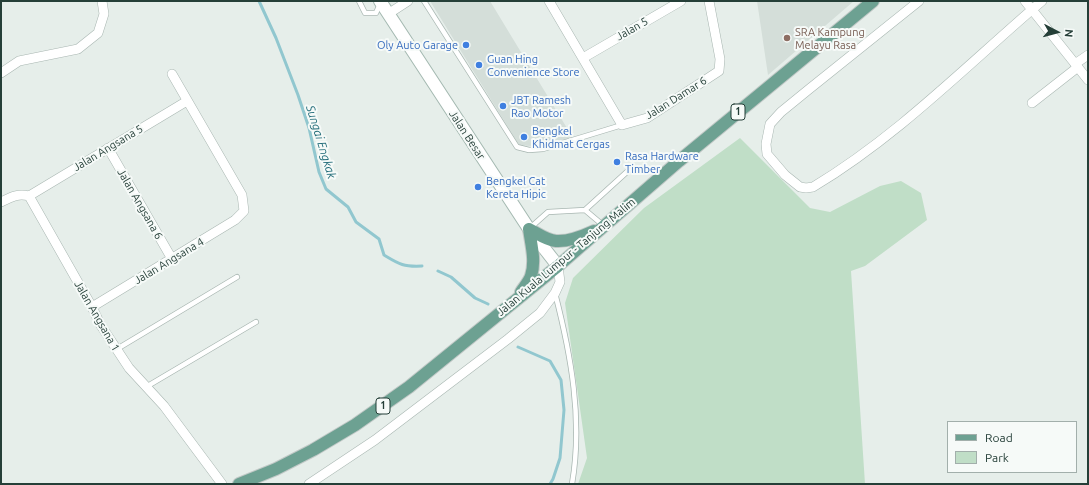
<!DOCTYPE html>
<html>
<head>
<meta charset="utf-8">
<style>
  body { margin:0 }
  #map { position:relative; width:1089px; height:485px; overflow:hidden; background:#e6eeea; font-family:Ubuntu,sans-serif }
  canvas { display:block }
  .frame { position:absolute; inset:0; border:2px solid #253f38; pointer-events:none }
  .legend { position:absolute; left:947px; top:421px; width:130px; height:52px; box-sizing:border-box; background:#f6faf8; border:1px solid #a2afab; margin:0; padding:5px 7px; list-style:none; font-size:12px; color:#253f38 }
  .legend li { display:flex; align-items:center; gap:8px; height:20px }
  .legend b { width:20px; border:1px solid #a2afab }
  .north { position:absolute; left:1037px; top:12px; width:40px; height:40px; -webkit-text-stroke:3px #f6faf8; paint-order:stroke; rotate:96deg; font-size:11px; font-weight:700; line-height:16px; text-align:center; color:#253f38 }
  .north::after { content:''; display:block; margin:auto; width:14px; height:18px; background:#253f38; clip-path:polygon(50% 0,100% 100%,50% 72%,0 100%) }
</style>
</head>
<body>
<div id="map">
<canvas width="1089" height="485"></canvas>
<div class="frame"></div>
<ul class="legend">
<li><b style="height:5px;background:#6da192"></b>Road</li>
<li><b style="height:11px;background:#c0dec7"></b>Park</li>
</ul>
<div class="north">N</div>
</div>
<script>
const context = document.querySelector('canvas').getContext('2d');
context.lineJoin = 'round';
function fillPath(path, color) { context.fillStyle = color; context.fill(path, 'evenodd'); }
function strokePath(path, color, width, dash) { context.strokeStyle = color; context.lineWidth = width; context.lineCap = dash ? 'butt' : 'round'; context.setLineDash(dash || []); context.stroke(path); }
function drawText(font, color, halo, rows, align = 'center') {
  context.font = font + ' Ubuntu,sans-serif'; context.lineWidth = 4; context.setLineDash([]); context.textBaseline = 'middle'; context.strokeStyle = halo; context.fillStyle = color; for (const [text, x, y, turn = 0] of rows) {
    context.save(); context.translate(x, y); context.rotate((+turn || 0) * Math.PI / 180); context.textAlign = isNaN(turn) ? turn : align; if (halo) context.strokeText(text, 0, 0); context.fillText(text, 0, 0); context.restore();
  }
}
const built = new Path2D(`
  M430 1H490L573 138 542 147 519 145Z
  M757 1H854L768 75Z`);
const green = new Path2D(`
  M740 138 810 208 830 212 880 186 901 181 921 193 927 220 865 266 851 271 865 484H578L587 458 565 303 573 278 644 208Z`);
const stream = new Path2D(`
  M259 1 276 38 298 95 309 128 319 172 326 189 348 207 356 222 379 239 384 255C399 264 403 267 422 266
  M438 271 451 277 475 298 488 304
  M518 347 550 361 561 380 564 410 560 458 553 479 550 484`);
const service = new Path2D(`
  M359 1 365 13H376L380 4
  M424 1 517 147 529 150 543 149 622 125
  M585 210 604 226
  M530 228 548 212 585 210 629 170
  M555 293C571 355 583 420 572 484
  M117 349 237 277
  M146 387 256 322`);
const minor = new Path2D(`
  M549 1 622 125 647 118 719 71 720 59 709 1
  M919 1 808 90 781 112 770 124 766 144 767 154 785 175 800 187 806 188 813 187C898 136 967 65 1042 1
  M1025 1 1088 80
  M388 14 408 1
  M583 58 681 1
  M1075 64 1088 55
  M1 73 19 61 78 49 98 33 104 14 102 1
  M1032 103 1078 67
  M108 148 172 259
  M29 196 92 307 100 324 129 368 164 406 222 484
  M29 196 187 101
  M1 202C11 197 18 193 29 196
  M92 307 235 220 244 211 242 195 172 74
  M309 484 375 440 508 339 540 313 555 293 560 282 558 266`);
const secondary = new Path2D(`
  M380 1 529 229 558 266`);
const primary = new Path2D(`
  M529 229C537 233 546 240 556 241 568 242 583 236 594 231
  M521 292C524 287 529 282 531 276 536 261 531 244 529 229
  M239 484 276 469 313 450 355 425 409 387 558 266 679 161 873 1`);
const markers = [
  [787,38,4,"#8d6e63"],
  [466,45,4,"#3f7fe0"],
  [479,65,4,"#3f7fe0"],
  [503,106,4,"#3f7fe0"],
  [524,137,4,"#3f7fe0"],
  [617,162,4,"#3f7fe0"],
  [478,187,4,"#3f7fe0"]
];
const shields = [
  [738,112,14],
  [383,406,14]
];
const shieldNames = [
  ["1",738,112],
  ["1",383,406]
];
const streetNames = [
  ["Jalan 5",632,29,-30],
  ["Jalan Damar 6",676,98,-32],
  ["Jalan Besar",467,135,57],
  ["Jalan Angsana 5",108,148,-31],
  ["Jalan Angsana 6",140,204,60],
  ["Jalan Kuala Lumpur - Tanjung Malim",566,257,-40],
  ["Jalan Angsana 4",169,261,-31],
  ["Jalan Angsana 1",97,316,60]
];
const educationNames = [
  ["SRA Kampung",795,32],
  ["Melayu Rasa",795,45]
];
const shopNames = [
  ["Oly Auto Garage",458,45,"right"],
  ["Guan Hing",487,59],
  ["Convenience Store",487,72],
  ["JBT Ramesh",511,100],
  ["Rao Motor",511,113],
  ["Bengkel",532,131],
  ["Khidmat Cergas",532,144],
  ["Rasa Hardware",625,156],
  ["Timber",625,169],
  ["Bengkel Cat",486,181],
  ["Kereta Hipic",486,194]
];
const waterNames = [
  ["Sungai Engkak",321,142,73]
];
fillPath(built, '#d4ded9');
fillPath(green, '#c0dec7');
strokePath(stream, '#91c7cf', 3);
strokePath(service, '#a8b6b1', 6);
strokePath(minor, '#a8b6b1', 10);
strokePath(secondary, '#a4b9b1', 14);
strokePath(primary, '#c2c9c7', 14);
strokePath(service, '#fff', 4.5);
strokePath(minor, '#fff', 9);
strokePath(secondary, '#fff', 12);
strokePath(primary, '#6da192', 12);
for (const [x, y, r, color] of markers) { const dot = new Path2D(); dot.arc(x, y, r, 0, 2 * Math.PI); context.fillStyle = color; context.fill(dot); strokePath(dot, '#f6faf8', 1.5); }
for (const [x, y, w] of shields) { const box = new Path2D(); box.roundRect(x - w / 2, y - 8, w, 16, 3); context.fillStyle = '#f6faf8'; context.fill(box); strokePath(box, '#253f38', 1); }
drawText('bold 10px', '#253f38', null, shieldNames);
drawText('11px', '#253f38', '#f6faf8', streetNames);
drawText('11px', '#785e54', '#f6faf8', educationNames, 'left');
drawText('11px', '#366cbe', '#f6faf8', shopNames, 'left');
drawText('italic 12px', '#226c79', '#f6faf8', waterNames);
</script>
</body>
</html>
